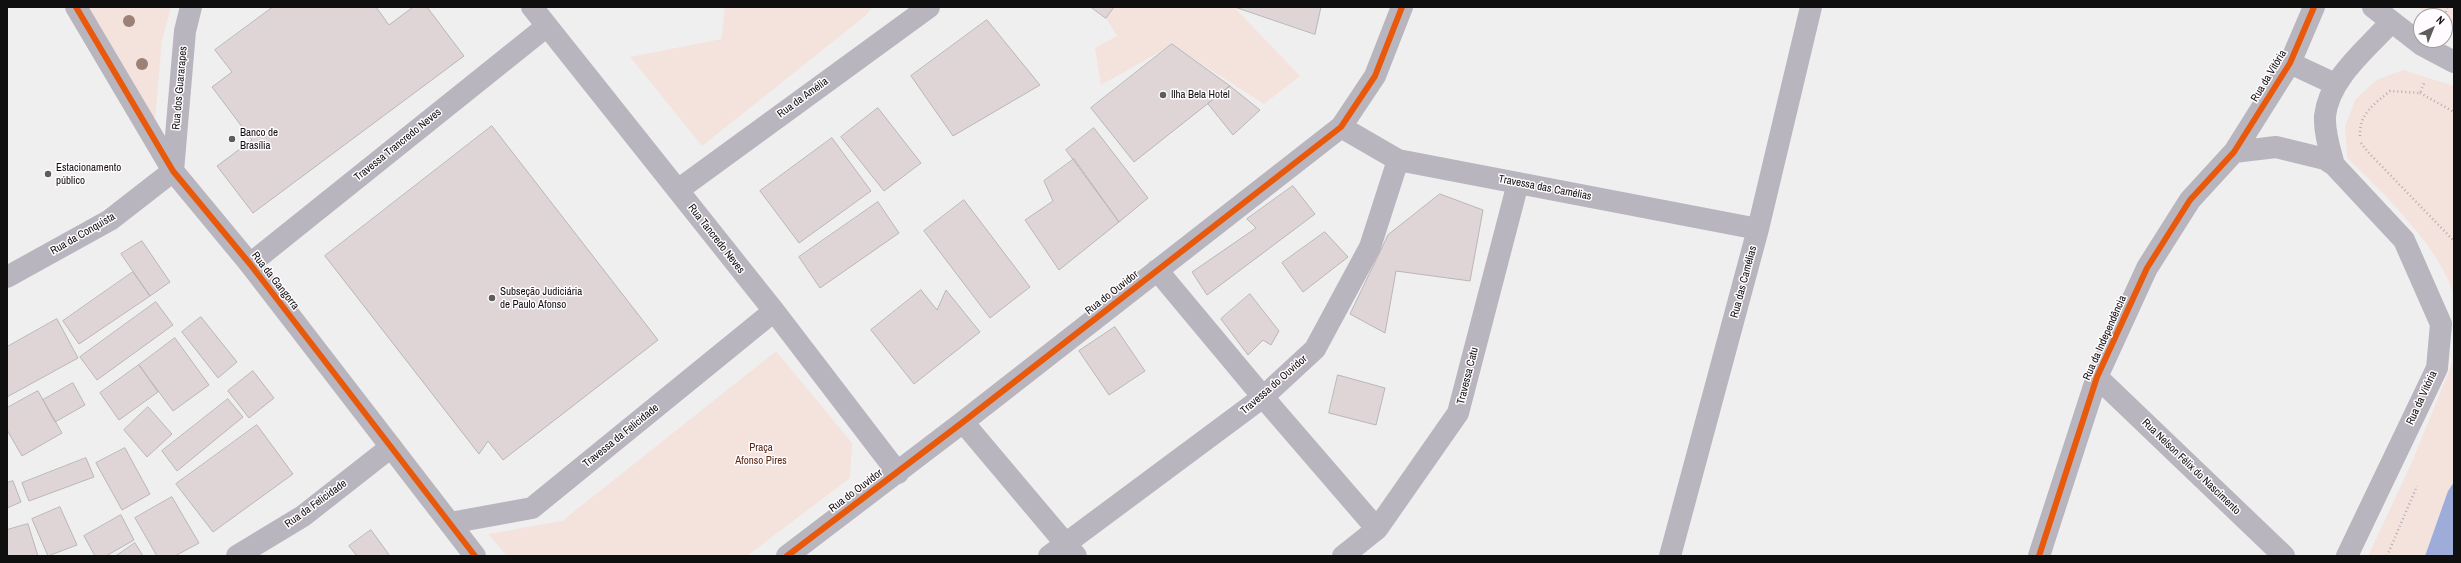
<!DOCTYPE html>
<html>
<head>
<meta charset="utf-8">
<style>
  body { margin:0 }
  #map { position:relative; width:2461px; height:563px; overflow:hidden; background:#f0eff0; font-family:"Archivo Narrow",sans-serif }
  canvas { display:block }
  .frame { position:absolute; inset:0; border:8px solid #100f10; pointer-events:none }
  .north { position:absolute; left:2413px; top:8px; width:40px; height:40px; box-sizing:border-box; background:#fffbfe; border:1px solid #9f9d9f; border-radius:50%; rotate:43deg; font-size:11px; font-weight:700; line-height:16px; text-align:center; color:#100f10 }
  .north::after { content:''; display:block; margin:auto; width:14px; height:18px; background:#5e5d5e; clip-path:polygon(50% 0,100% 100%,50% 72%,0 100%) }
</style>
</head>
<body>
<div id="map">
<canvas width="2461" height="563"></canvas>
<div class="frame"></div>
<div class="north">N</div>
</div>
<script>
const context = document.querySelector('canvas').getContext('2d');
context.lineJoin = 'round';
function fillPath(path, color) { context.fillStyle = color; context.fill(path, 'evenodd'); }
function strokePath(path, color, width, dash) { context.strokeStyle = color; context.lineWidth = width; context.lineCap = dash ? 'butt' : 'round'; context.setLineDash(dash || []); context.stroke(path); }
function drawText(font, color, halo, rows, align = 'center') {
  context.font = font + ' "Archivo Narrow",sans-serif'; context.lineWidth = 3; context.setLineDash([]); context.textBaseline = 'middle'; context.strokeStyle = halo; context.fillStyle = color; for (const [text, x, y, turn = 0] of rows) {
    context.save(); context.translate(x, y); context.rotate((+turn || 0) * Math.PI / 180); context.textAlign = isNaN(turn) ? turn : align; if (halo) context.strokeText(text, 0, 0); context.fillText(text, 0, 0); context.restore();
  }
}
const green = new Path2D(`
  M83 7H171L162 41 155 120Z
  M725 7H873L864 17 702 146 630 57 721 39Z
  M1114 7H1234L1300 76 1264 104 1172 45 1101 85 1095 48 1117 36 1106 18Z
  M2418 7H2454V34L2445 28V16H2429Z
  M2403 70 2454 86V296C2441 248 2383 193 2347 158L2345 127 2355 100 2376 80Z
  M776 351 852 443 850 478 747 556H507L488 534 562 521Z
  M2454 359V482L2448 491 2425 556H2368L2411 464Z`);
const water = new Path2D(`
  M2454 482V556H2425L2448 491Z`);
const building = new Path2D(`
  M273 7H376L389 25 413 7H427L464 56 253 213 217 166 252 140 212 87 232 72 215 50Z
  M1091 7H1114L1106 18Z
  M1235 7H1321L1315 34Z
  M987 20 1040 85 953 136 911 76Z
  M1172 44 1230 86 1134 162 1091 108Z
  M1230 86 1260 110 1233 135 1208 104Z
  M878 108 921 163 884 191 841 137Z
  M492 126 658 340 503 460 488 441 479 454 325 256Z
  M1094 128 1148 198 1119 222 1066 150Z
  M832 138 871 191 799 243 760 191Z
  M1074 159 1119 222 1059 270 1025 220 1053 201 1044 181Z
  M1293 186 1315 214 1207 295 1192 272 1256 228 1247 219Z
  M1440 194 1483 210 1470 281 1396 271 1385 333 1350 314 1388 235Z
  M964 200 1030 287 990 318 924 231Z
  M878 202 899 233 820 288 799 257Z
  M1325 232 1348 257 1303 292 1282 263Z
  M142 241 170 282 150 296 121 254Z
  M133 272 150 296 79 344 63 321Z
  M921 290 937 310 946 290 980 332 914 384 871 330Z
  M1250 294 1279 331 1271 345 1263 340 1248 355 1221 319Z
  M156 302 173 325 97 380 80 357Z
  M201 317 237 362 218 378 182 332Z
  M57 319 78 358 7 397V347Z
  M1115 327 1145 371 1109 395 1079 351Z
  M175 338 209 385 173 411 139 365Z
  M139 365 158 392 119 420 100 393Z
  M253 371 274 398 249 418 228 391Z
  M1338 375 1385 388 1376 425 1329 413Z
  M73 383 85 405 55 422 43 400Z
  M38 391 62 433 22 456 7 430V408Z
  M228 399 243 417 177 471 162 451Z
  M148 407 172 434 147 457 124 430Z
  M257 425 293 474 213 532 176 484Z
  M125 448 150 494 122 510 96 463Z
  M86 458 94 477 29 501 22 483Z
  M13 481 21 502 7 508V483Z
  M172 497 199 543 175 556H157L135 518Z
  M60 507 77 545 48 556 32 519Z
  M121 515 134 540 106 556H95L84 536Z
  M28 524 38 556H7V530Z
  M371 530 390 556H357L349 546Z
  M135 543 143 556H116Z`);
const path = new Path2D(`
  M2445 16 2447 7
  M2420 93 2454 112
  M2360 136C2359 114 2374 104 2390 91L2420 93 2425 81
  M2361 143 2368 152 2454 241
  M2387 556 2417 486`);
const minor = new Path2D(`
  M532 7 774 311 898 473
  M2290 63 2335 84
  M1341 127 1398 160 1758 229
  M2234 152 2276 147 2325 159 2334 165 2404 240 2441 324 2437 368 2347 556
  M2334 165C2330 150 2324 132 2325 116 2329 78 2367 49 2391 22
  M678 190 929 7
  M250 264 547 26
  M1157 270 1263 397 1377 529
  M7 277 110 220 173 171
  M2097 377 2284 556
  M963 422 1076 556
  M450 523 532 508 774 311
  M237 556 303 516 391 447
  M787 556 963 422 1341 127 1375 76 1402 7
  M1049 556 1263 397 1315 349 1370 247 1398 160
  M1343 556 1377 529 1458 413 1518 183
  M1670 556 1758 229 1811 7
  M2039 556 2097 377 2147 268 2190 200 2234 152 2290 63 2314 7`);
const tertiary = new Path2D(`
  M76 7 173 171 250 264 475 556
  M2373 7 2422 45 2454 62
  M173 171 185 31 191 7`);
const cycleway = new Path2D(`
  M76 7 173 171 250 264 475 556
  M787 556 963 422 1341 127 1375 76 1402 7
  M2039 556 2097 377 2147 268 2190 200 2234 152 2290 63 2314 7`);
const trees = [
  [129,21],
  [142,64]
];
const markers = [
  [1163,95,4,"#5e5d5e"],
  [232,139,4,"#5e5d5e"],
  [48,174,4,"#5e5d5e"],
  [492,298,4,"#5e5d5e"]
];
const streetNames = [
  ["Rua da Vitória",2269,76,-59],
  ["Rua dos Guararapes",180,88,-85],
  ["Rua da Amélia",803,98,-36],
  ["Travessa Trancredo Neves",398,145,-39],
  ["Travessa das Camélias",1545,188,11],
  ["Rua da Conquista",83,234,-30],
  ["Rua Tancredo Neves",716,239,52],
  ["Rua da Gangorra",275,281,52],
  ["Rua das Camélias",1744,282,-75],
  ["Rua do Ouvidor",1112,293,-38],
  ["Rua da Independência",2105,338,-66],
  ["Travessa Catu",1468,376,-76],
  ["Travessa do Ouvidor",1274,385,-41],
  ["Rua da Vitória",2422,398,-65],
  ["Travessa da Felicidade",621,436,-39],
  ["Rua Nelson Félix do Nascimento",2191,467,44],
  ["Rua do Ouvidor",856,491,-37],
  ["Rua da Felicidade",316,504,-36]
];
const poiNames = [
  ["Ilha Bela Hotel",1171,95],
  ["Banco de",240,133],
  ["Brasília",240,146],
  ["Estacionamento",56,168],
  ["público",56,181],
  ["Subseção Judiciária",500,292],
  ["de Paulo Afonso",500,305]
];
const parkNames = [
  ["Praça",761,448],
  ["Afonso Pires",761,461]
];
fillPath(green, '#f4e3dd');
fillPath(water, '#9eacda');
fillPath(building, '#dfd4d6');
strokePath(building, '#b8b6b7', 1);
strokePath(path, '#afadb2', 2.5, [1, 3]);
strokePath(minor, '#b9b5be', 22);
strokePath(tertiary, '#b9b5be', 22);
strokePath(cycleway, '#e8590c', 6);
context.fillStyle = '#9c8176';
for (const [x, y] of trees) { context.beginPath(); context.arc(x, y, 6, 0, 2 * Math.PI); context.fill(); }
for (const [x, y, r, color] of markers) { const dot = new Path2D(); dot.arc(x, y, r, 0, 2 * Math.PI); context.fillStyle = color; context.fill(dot); strokePath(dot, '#fffbfe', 1.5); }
drawText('11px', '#100f10', '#fffbfe', streetNames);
drawText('11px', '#100f10', '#fffbfe', poiNames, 'left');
drawText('11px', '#572712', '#fffbfe', parkNames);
</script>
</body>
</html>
